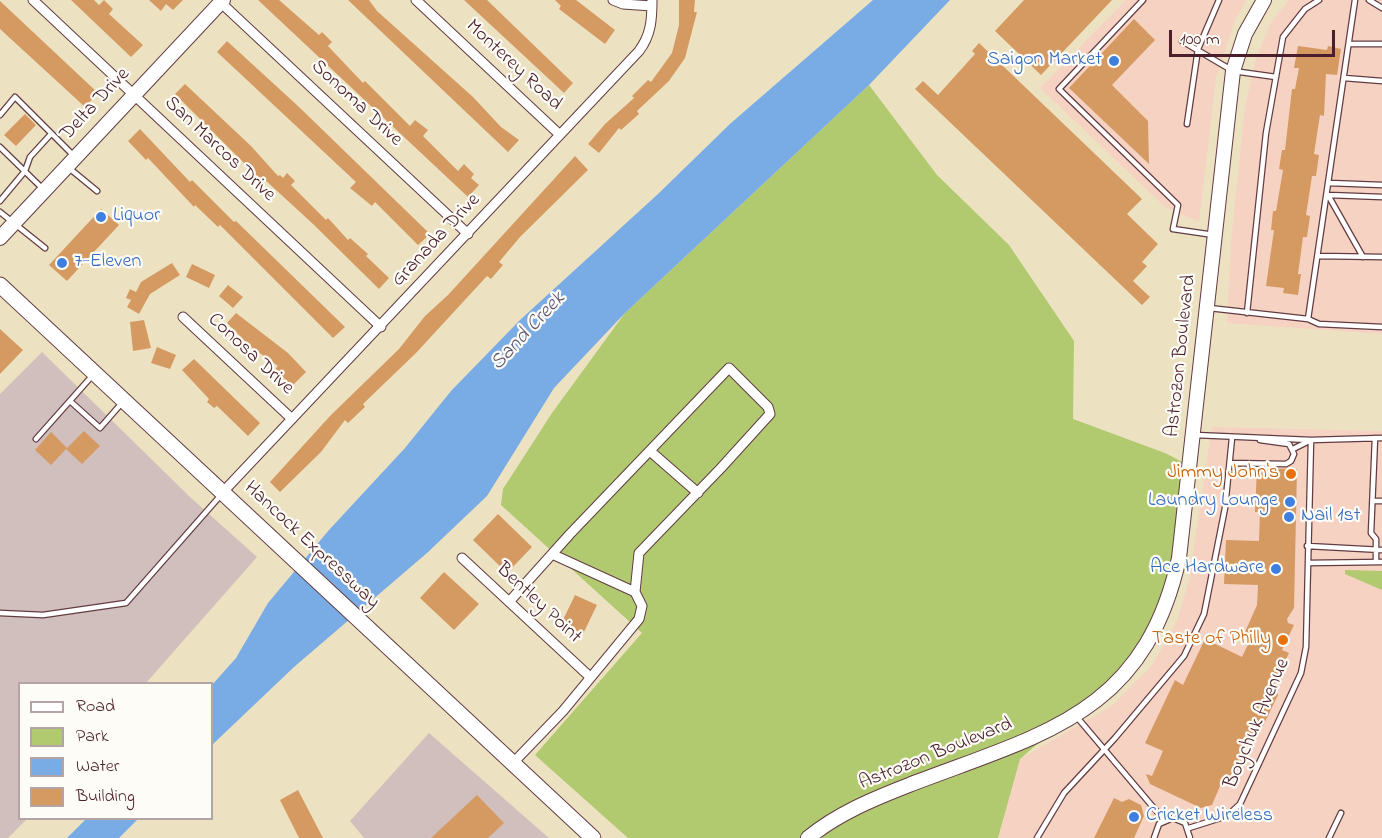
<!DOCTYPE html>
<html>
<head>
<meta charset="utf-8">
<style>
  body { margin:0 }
  #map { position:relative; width:1382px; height:838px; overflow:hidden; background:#ece2c1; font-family:"Indie Flower",sans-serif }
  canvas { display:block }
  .legend { position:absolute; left:18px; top:682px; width:195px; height:138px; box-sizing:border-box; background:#fdfcf7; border:2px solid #b5a4a5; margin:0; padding:8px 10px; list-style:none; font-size:18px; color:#4a1f2b }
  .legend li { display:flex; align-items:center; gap:12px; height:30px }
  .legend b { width:30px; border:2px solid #b5a4a5 }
  .scale { position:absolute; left:1169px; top:30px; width:166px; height:27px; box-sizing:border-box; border:3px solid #4a1f2b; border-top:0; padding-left:8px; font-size:18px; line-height:21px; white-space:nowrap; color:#4a1f2b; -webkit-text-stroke:4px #fdfcf7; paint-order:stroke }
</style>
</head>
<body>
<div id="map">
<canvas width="1382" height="838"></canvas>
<ul class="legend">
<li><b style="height:8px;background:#fff"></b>Road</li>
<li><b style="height:16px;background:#b1c96f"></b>Park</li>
<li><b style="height:16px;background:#79abe5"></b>Water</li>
<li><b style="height:16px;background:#d59a62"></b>Building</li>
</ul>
<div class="scale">100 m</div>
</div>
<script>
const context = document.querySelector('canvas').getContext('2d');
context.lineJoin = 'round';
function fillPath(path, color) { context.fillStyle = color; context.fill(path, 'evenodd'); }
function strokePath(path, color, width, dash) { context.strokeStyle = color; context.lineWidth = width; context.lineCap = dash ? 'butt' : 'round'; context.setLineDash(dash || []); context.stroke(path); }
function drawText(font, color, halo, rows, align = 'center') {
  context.font = font + ' "Indie Flower",sans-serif'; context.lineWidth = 4.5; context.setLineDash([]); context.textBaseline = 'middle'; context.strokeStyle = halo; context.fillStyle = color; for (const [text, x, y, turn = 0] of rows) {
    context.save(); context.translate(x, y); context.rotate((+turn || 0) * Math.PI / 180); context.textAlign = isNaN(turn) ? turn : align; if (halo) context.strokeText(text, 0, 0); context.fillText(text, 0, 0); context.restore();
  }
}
const built = new Path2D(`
  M1126 0H1247L1235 20 1216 78 1199 222 1165 207 1040 88Z
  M1289 0H1382V334L1227 323 1231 241 1245 107 1256 59 1271 22Z
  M1212 427 1382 431V838H998L1020 759 1112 706 1153 664 1177 621 1189 580Z`);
const industrial = new Path2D(`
  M42 352 190 497 257 557 146 683 20 684V818L27 819 8 838H0V394Z
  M429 733 549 838H364L350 821Z`);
const green = new Path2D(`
  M869 85 937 175 1009 245 1074 341 1073 419 1165 453 1190 466 1167 604 1137 658 1020 759 998 838H628L535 755 642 633 501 505 503 489 552 413 625 313Z
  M1345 570 1382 571V590L1345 574Z`);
const water = new Path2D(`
  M873 0H950L869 85 625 313 554 388 487 496 427 553 294 667 212 745V685L236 658 268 603 329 530 405 448 451 391 520 320 658 194 731 123Z
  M87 818H138V819L119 838H67Z`);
const building = new Path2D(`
  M71 0H94L99 5 104 0 113 9 109 14 143 45 131 57Z
  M149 0H183L173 10 166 4 161 11Z
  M258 0H279L319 35 322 32 332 42 328 46 363 83 365 81 410 126 415 120 428 130 423 136 458 171 464 164 474 174 471 178 479 185 468 197Z
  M348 0H369L377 11 473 97 501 127 519 140 508 152Z
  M464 0H487L573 83 564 93Z
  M555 0H576L615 30 605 44 559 9 561 6Z
  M679 0H695L694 12H697L685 58 669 81 637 111 639 114 621 130 619 128 599 153 588 144 605 124 634 98 632 96 648 80 651 82 672 53 679 25Z
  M1024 0H1112L1041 75 995 31Z
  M0 1 98 93 85 107 0 29Z
  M1134 19 1155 40 1112 85 1148 121 1149 164 1069 88Z
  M227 41 298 106 430 234 418 245 375 202 372 206 350 188 356 182 217 52Z
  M979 43 1142 199 1127 214 1158 244 1142 262 1147 266 1133 281 1150 297 1142 305 915 89 923 81 938 95 975 54 972 51Z
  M1298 46 1327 50 1328 46 1341 49 1337 75 1326 74 1324 116 1320 115 1314 154 1319 155 1316 176H1312L1306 215 1310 216 1307 237H1303L1298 274H1301L1298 295 1283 293 1284 288 1266 286 1274 230H1271L1273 211H1276L1283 170 1279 169 1282 150H1285L1292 89H1295L1299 68H1294Z
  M185 84 251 146 278 176 280 175 283 178 287 173 295 181 291 185 326 220 328 218 348 240 350 238 368 254 366 256 389 278 379 289 313 224 264 179 262 181 175 94Z
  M25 114 36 125 16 146 4 135Z
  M140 129 190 182 192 180 234 222 236 221 345 327 333 338 220 225 218 227 195 205 194 207 148 158 146 160 128 141Z
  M575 156 588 170 520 237 499 262 503 265 491 279 487 276 416 353 363 404 365 407 348 423 345 420 321 452 280 492 270 482 330 416 399 349 425 316 448 295Z
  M101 209 119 225 67 281 49 265Z
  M172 263 180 275 150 294 139 314 127 307 131 300 126 298 130 289 136 292 141 282Z
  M192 264 215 275 209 288 186 277Z
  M228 285 243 297 233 308 219 296Z
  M236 313 288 353 306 372 292 386 275 369 278 366 251 347 227 323Z
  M144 320 151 348 133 351 130 322Z
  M0 329 23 350 0 374Z
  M157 347 176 355 170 369 151 363Z
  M194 359 260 423 248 436 217 406 214 408 207 402 209 399 182 370Z
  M84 431 100 446 82 464 66 449 51 465 35 450 51 432 67 448Z
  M1257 468 1297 469 1294 608 1287 619 1288 623 1294 625 1282 650 1289 653 1274 685 1278 695 1262 728 1257 731 1247 748 1244 747 1228 781 1223 779 1212 805 1201 808 1150 784 1146 774 1152 776 1163 751 1145 743 1175 680 1183 685 1205 639 1242 657 1252 636 1245 632 1257 605 1258 585 1224 584 1226 540 1259 541 1260 512H1255Z
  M498 514 532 547 507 573 473 540Z
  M444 572 479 604 454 630 420 598Z
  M575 595 597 605 583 634 561 624Z
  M298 790 323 838H299L280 800Z
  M477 795 504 823 488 838H431Z
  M1114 798 1122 802 1129 799 1141 805 1144 816 1134 838H1094Z`);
const service = new Path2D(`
  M1143 0 1059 89 1178 205 1173 229 1214 235
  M1369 0 1382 8
  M1182 41 1233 71 1276 77
  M1349 44H1382
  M1344 78 1382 81
  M0 115 15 97 73 155
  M1187 124 1198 49 1219 0
  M0 147 43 189
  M69 168 97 191
  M1329 183 1382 185
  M1328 195 1363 257
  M1328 195 1382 197
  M0 201 25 171 30 157 51 134
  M0 212 45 248
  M1318 256 1382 257
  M1209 308 1308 319 1319 324 1382 327
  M1247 313 1266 133 1283 37 1305 9 1319 0
  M1308 319 1355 0
  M70 401 100 428 121 404
  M1195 435 1311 440 1382 438
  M1375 438 1371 533 1376 539V562
  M36 439 92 376
  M1230 463 1286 464 1291 461 1294 454 1289 444 1260 440
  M1373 501H1382
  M1307 546 1382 550
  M1308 563 1382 562
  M0 613 43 615 126 603 221 495
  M1076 716 1164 820
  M1189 828 1227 816 1240 804 1301 673 1306 647 1311 440 1293 449
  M1037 838 1064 793 1115 738 1184 656 1204 614 1225 508 1232 438
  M1154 838 1159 824 1173 818 1185 823 1190 838
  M1329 838 1341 813`);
const minor = new Path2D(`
  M33 0 381 327
  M218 0 468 234
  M416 0 559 134
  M613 0 623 4 652 6
  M183 317 292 419
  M650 451 698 493
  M222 493 639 51C651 35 652 20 652 0
  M554 555 635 592
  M462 558 589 676
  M509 602 570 534 729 368 768 407 770 414 721 468 639 553 635 592 642 606 639 619 563 711 513 763`);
const secondary = new Path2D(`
  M0 238 223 0
  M808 838C837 814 873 799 909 785 1041 734 1144 716 1179 558L1233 71 1245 34 1264 0`);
const primary = new Path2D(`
  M0 285 593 838`);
const markers = [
  [1114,61,6,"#3f7fe0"],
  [101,217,6,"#3f7fe0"],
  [62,263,6,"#3f7fe0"],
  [1291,474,6,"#e8710a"],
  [1290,502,6,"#3f7fe0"],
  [1289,517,6,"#3f7fe0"],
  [1276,569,6,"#3f7fe0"],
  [1283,640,6,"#e8710a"],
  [1134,817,6,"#3f7fe0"]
];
const shopNames = [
  ["Saigon Market",1102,61,"right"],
  ["Liquor",113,217],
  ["7-Eleven",74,263],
  ["Laundry Lounge",1278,502,"right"],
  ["Nail 1st",1301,517],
  ["Ace Hardware",1264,569,"right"],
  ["Cricket Wireless",1146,817]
];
const streetNames = [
  ["Monterey Road",513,66,43],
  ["Sonoma Drive",356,104,43],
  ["Delta Drive",96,105,-47],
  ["San Marcos Drive",219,150,43],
  ["Granada Drive",437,241,-47],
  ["Conosa Drive",250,355,43],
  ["Astrozon Boulevard",1182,356,-84],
  ["Hancock Expressway",311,546,43],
  ["Bentley Point",538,604,43],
  ["Boychuk Avenue",1258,724,-67],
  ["Astrozon Boulevard",936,755,-22]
];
const foodNames = [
  ["Jimmy John's",1279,474],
  ["Taste of Philly",1271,640]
];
const waterNames = [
  ["Sand Creek",529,332,-47]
];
fillPath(built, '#f5d2c2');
fillPath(industrial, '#d1bfbd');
fillPath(green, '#b1c96f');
fillPath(water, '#79abe5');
fillPath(building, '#d59a62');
strokePath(service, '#623c42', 7);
strokePath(minor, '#623c42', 11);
strokePath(secondary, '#623c42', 16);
strokePath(primary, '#623c42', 17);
strokePath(service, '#fff', 4.5);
strokePath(minor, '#fff', 9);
strokePath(secondary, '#fff', 14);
strokePath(primary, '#fff', 15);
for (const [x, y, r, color] of markers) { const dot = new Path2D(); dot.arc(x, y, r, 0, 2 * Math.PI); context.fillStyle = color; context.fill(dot); strokePath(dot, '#fdfcf7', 2); }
drawText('20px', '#366cbe', '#fdfcf7', shopNames, 'left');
drawText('20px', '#4a1f2b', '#fdfcf7', streetNames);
drawText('20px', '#c56008', '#fdfcf7', foodNames, 'right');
drawText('italic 21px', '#5d5775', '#fdfcf7', waterNames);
</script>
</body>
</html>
